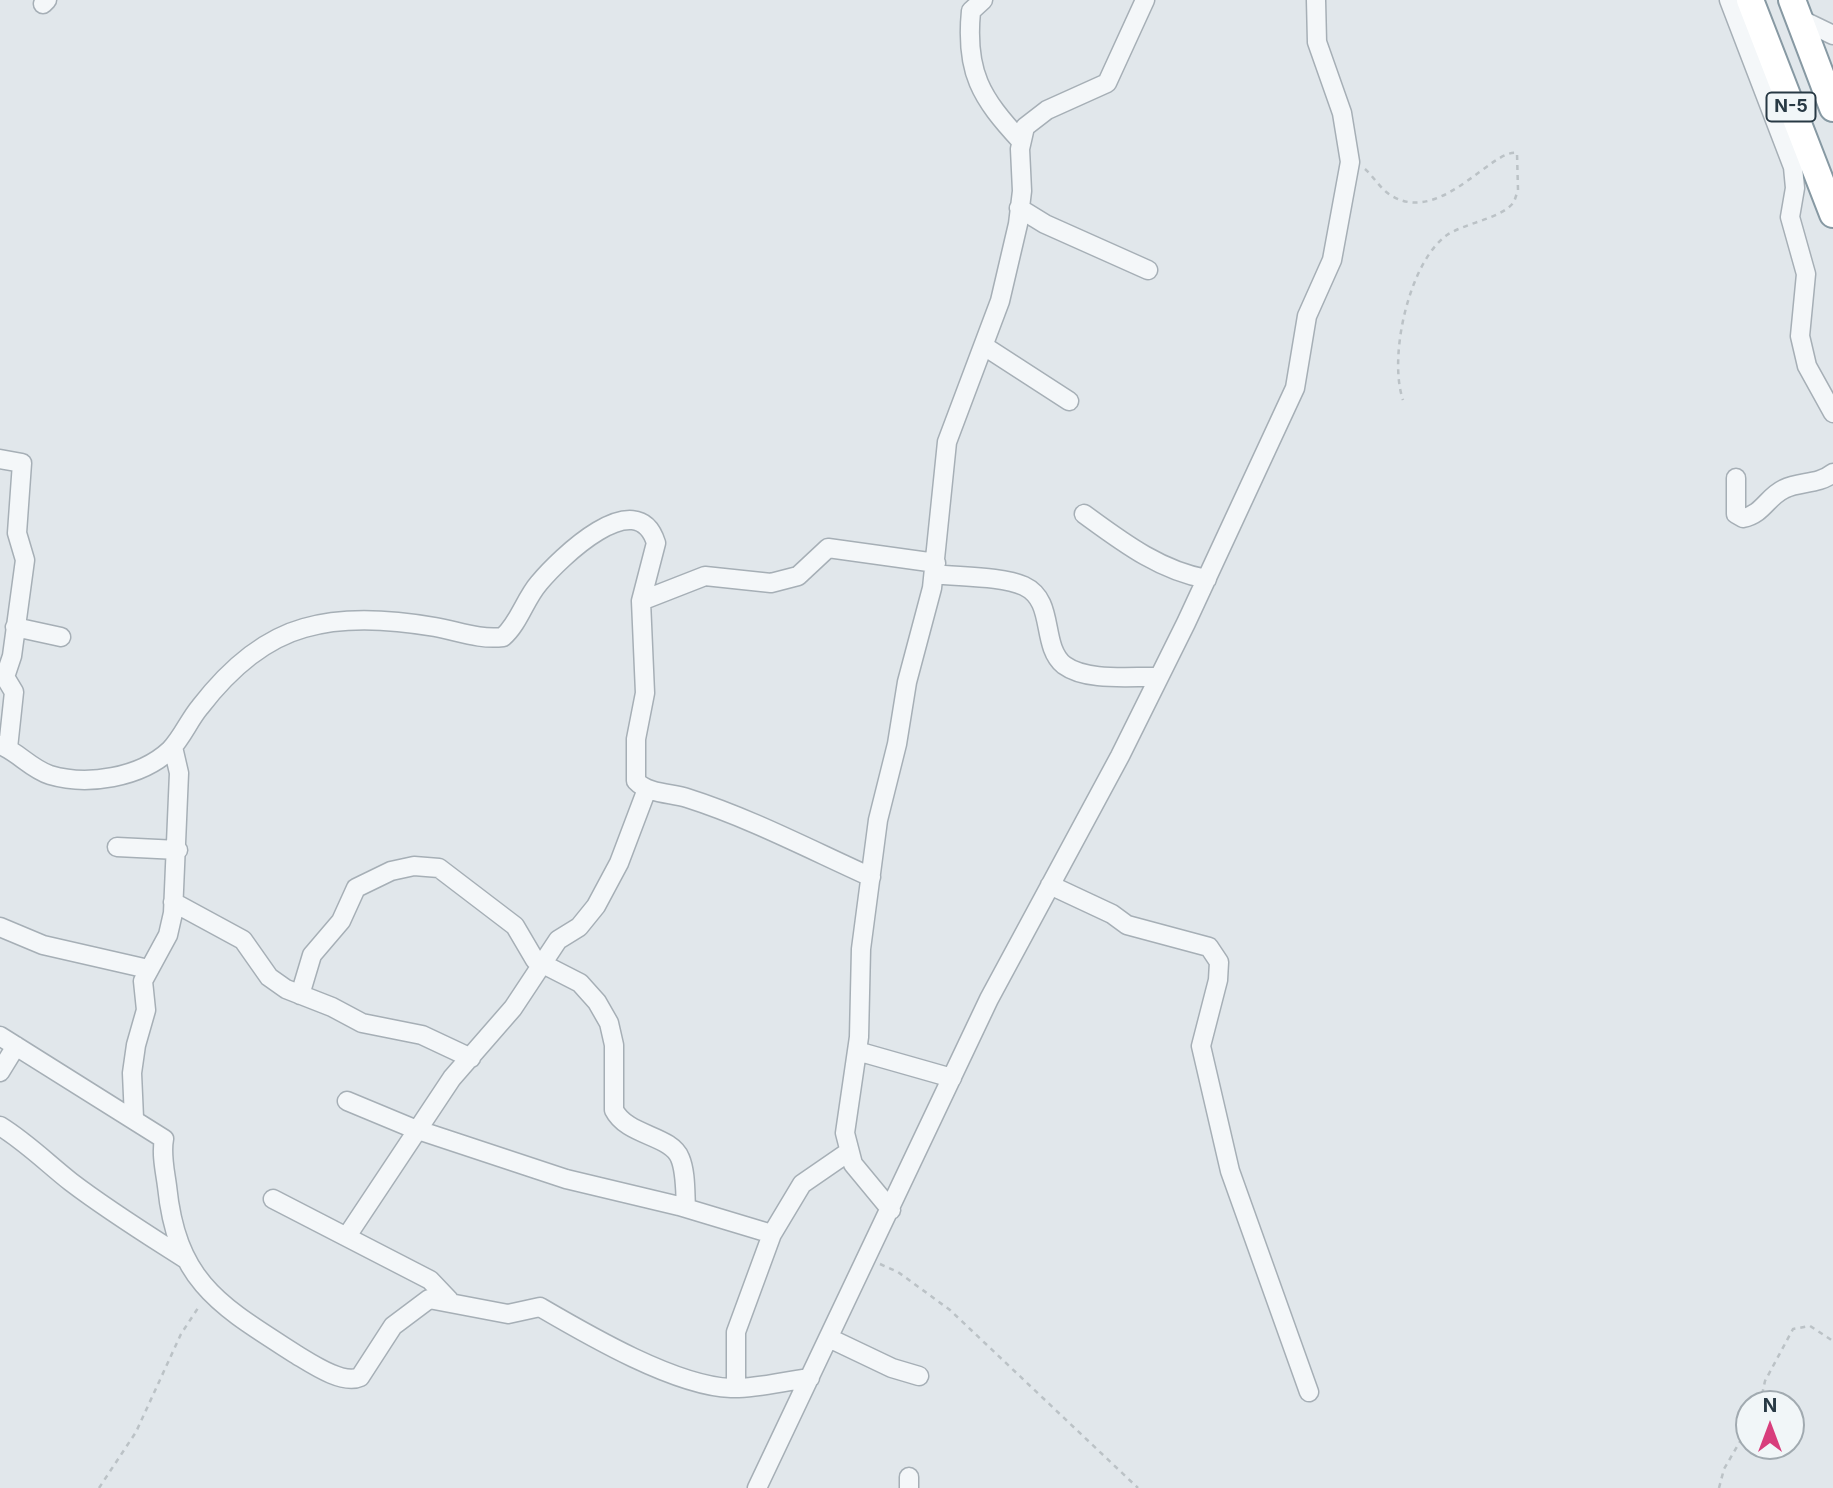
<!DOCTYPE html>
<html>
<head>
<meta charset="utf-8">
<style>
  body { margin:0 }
  #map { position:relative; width:1833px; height:1488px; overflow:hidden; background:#e1e7eb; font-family:Inter,sans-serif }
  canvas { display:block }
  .north { position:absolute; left:1735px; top:1390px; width:70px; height:70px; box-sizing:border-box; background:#f1f6f8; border:2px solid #a1aab0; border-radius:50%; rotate:0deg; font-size:19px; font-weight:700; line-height:28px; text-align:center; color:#283944 }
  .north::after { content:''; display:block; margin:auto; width:24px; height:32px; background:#d83e7c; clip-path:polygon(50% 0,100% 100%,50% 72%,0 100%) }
</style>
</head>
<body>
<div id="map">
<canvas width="1833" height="1488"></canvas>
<div class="north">N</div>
</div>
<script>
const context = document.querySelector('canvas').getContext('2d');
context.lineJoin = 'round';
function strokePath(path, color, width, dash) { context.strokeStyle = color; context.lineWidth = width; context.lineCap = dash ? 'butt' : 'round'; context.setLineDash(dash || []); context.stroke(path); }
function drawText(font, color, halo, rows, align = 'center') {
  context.font = font + ' Inter,sans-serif'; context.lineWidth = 7; context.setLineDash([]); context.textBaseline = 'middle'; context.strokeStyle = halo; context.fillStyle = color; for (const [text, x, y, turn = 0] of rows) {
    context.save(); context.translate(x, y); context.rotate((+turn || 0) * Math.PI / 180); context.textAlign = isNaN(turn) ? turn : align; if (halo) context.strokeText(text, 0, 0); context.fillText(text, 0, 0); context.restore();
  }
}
const path = new Path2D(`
  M1365 169C1374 177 1381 190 1392 196 1441 225 1492 148 1517 153L1518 190 1514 202C1501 219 1467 222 1447 235 1409 262 1388 357 1403 400
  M880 1264 898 1272 950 1310 1138 1488
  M1760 1404 1765 1381 1793 1329 1810 1326 1833 1341
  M99 1488 136 1432 181 1334 200 1305
  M1719 1488 1724 1469 1749 1426`);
const minor = new Path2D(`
  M983 0 971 11C965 72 981 98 1021 141
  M1729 0 1793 167 1795 188 1790 217 1806 274 1800 336 1807 366 1833 413
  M43 4 47 0
  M1800 19 1833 35
  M1019 208 1045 224 1148 270
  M984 346 1069 401
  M0 459 22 463 17 533 25 560 12 656 5 677 14 692 8 748
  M1736 478V514L1743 518C1763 514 1767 497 1784 489 1800 481 1818 485 1833 473
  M1084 514C1121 541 1160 571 1207 579
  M934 574C959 577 1002 576 1024 586 1056 601 1040 645 1064 665 1087 682 1132 676 1159 677
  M641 601 705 576 771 583 798 576 828 548 936 563
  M15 627 61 637
  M0 745C18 752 31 769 50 775 87 786 140 778 170 750 182 738 189 720 200 707 227 672 261 640 304 628 344 616 395 620 435 627 458 631 479 640 503 637 519 623 525 599 539 583 559 559 637 482 656 543L641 601 645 693 636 739V781C648 794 671 793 687 798 750 818 811 850 871 877
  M117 847 178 850
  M1050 885 1112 914 1127 925 1209 947 1219 962 1218 980 1201 1046 1230 1171 1309 1392
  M173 902 243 940 269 977 286 989 332 1007 362 1023 422 1035 471 1058
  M0 927 43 945 148 969
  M300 995 312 955 341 921 356 888 391 871 414 866 439 868 515 926 535 960 580 983 597 1002 609 1023 614 1045V1110C627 1136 671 1135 680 1158 686 1172 685 1192 686 1208
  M0 1036 164 1139C161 1154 165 1171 167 1186 177 1284 221 1306 297 1355 312 1364 343 1385 360 1377L393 1326 429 1299 508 1314 540 1307C588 1335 675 1386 731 1388 757 1389 784 1381 810 1378
  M857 1051 952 1078
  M0 1072 16 1046
  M347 1101 412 1128 566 1179 679 1206 772 1234
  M134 1118 132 1073 136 1045 146 1010 143 981 168 935 173 913 179 773 173 747
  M0 1126C26 1142 47 1163 71 1182 109 1211 148 1235 187 1260
  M273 1199 430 1280 449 1300
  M891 1210 853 1164 845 1133 859 1037 861 949 878 820 897 744 907 682 932 588 947 442 1000 301 1018 224 1022 191 1020 149 1025 127 1047 110 1107 83 1145 0
  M347 1236 452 1078 513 1008 558 940 579 927 596 906 619 863 647 789
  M829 1338 892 1368 919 1376
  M736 1388V1332L772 1234 802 1184 847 1153
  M909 1477V1488
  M757 1488 989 999 1120 756 1186 623 1295 388 1307 316 1332 260 1350 162 1342 113 1317 42 1316 0`);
const highway = new Path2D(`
  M1750 0 1833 214
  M1792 0 1833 108`);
const shields = [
  [1791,107,49]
];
const shieldNames = [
  ["N-5",1791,107]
];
strokePath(minor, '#a6afb6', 21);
strokePath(highway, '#8799a3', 30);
strokePath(path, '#bbc2c6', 2.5, [5, 5]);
strokePath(minor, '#f4f7f9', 18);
strokePath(highway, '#fff', 26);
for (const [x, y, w] of shields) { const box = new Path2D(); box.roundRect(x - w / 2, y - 14.5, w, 29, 5); context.fillStyle = '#f1f6f8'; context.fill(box); strokePath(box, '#283944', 2); }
drawText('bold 18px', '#283944', null, shieldNames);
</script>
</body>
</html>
